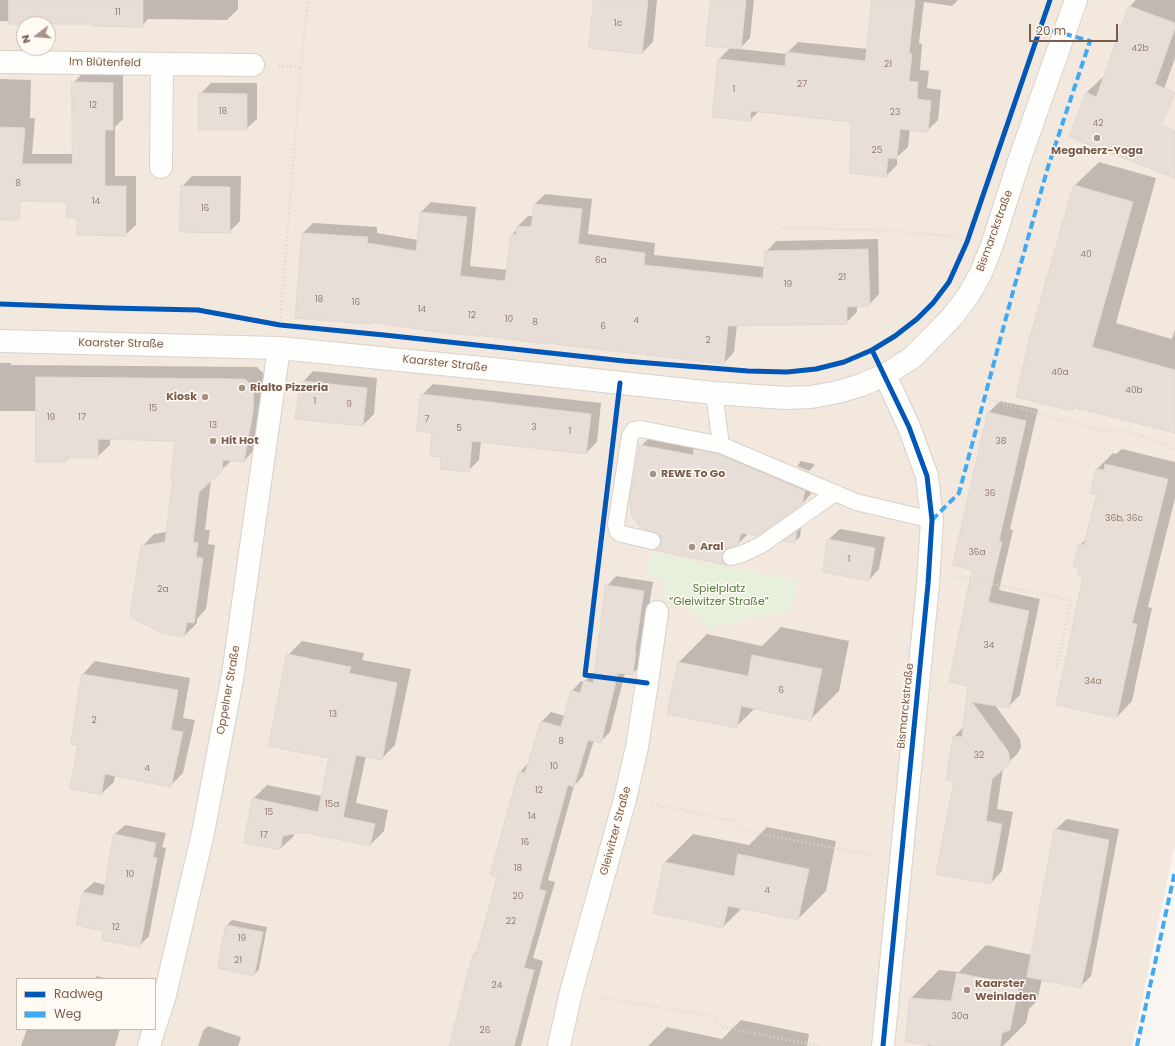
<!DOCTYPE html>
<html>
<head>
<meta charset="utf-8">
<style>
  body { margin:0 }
  #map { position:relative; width:1175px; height:1046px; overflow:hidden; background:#f9f5f0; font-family:Poppins,sans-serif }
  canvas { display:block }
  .legend { position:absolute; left:16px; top:978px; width:140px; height:52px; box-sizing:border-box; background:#fffaf3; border:1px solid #cabbb1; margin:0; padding:5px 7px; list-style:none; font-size:12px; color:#7a5c4d }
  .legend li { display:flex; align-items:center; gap:8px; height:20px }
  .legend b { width:20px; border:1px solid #cabbb1 }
  .north { position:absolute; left:16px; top:16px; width:40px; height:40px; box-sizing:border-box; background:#fffaf3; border:1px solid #cabbb1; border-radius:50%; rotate:254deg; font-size:11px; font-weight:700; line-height:16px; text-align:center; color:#7a5c4d }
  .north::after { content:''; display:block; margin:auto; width:14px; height:18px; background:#a69286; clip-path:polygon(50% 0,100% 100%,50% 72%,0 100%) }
  .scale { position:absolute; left:1029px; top:24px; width:89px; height:18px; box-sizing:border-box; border:2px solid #7a5c4d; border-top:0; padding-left:5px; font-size:12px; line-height:14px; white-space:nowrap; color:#7a5c4d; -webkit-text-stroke:3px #fffaf3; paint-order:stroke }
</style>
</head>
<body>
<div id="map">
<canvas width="1175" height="1046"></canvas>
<ul class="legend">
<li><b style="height:5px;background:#0057b8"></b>Radweg</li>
<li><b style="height:5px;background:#3fa9f5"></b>Weg</li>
</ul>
<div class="north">N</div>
<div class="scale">20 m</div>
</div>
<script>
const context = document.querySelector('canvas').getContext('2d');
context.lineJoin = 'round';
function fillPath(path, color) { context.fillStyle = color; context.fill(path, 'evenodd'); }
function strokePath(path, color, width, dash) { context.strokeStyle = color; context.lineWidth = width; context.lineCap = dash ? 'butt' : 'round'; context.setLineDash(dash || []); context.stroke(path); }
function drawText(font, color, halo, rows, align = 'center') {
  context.font = font + ' Poppins,sans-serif'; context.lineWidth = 3; context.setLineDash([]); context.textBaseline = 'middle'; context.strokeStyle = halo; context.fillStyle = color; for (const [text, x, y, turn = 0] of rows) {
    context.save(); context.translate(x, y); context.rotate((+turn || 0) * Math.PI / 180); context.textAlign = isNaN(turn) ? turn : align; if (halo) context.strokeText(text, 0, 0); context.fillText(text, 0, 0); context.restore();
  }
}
const residential = new Path2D(`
  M0 0H1175V844L1132 1046H0ZM24 24H48V48H24ZM17 979H155V1029H17Z`);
const green = new Path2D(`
  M652 553 797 581 790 609 710 628 692 611 663 598 666 579 648 575Z`);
const shadow = new Path2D(`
  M0 0H238V9L227 20 148 19 142 26 0 21Z
  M595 0H657L653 42 642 53Z
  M712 0H754L750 38 739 49 787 54V53L798 42 868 49 873 0H958L952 6 924 2 919 43 922 44 920 70 929 71 927 88 941 90 938 120 927 131 910 129 908 147 897 157V165L886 176 852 121 759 111 750 120 719 59 731 47Z
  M1136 0H1175V58L1146 140 1086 93 1105 75 1130 6Z
  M84 72 123 73V119L115 127V176H136V225L125 235 78 217 68 201 0 200V79L31 80 30 118H35L32 154H73V83Z
  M211 83H257V119L246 129 200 94Z
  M1099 162 1156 178 1116 323 1172 339 1175 329V432L1075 407 1072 410 1074 186Z
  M192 176H241L240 221 229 232 182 187Z
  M545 194 592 199 588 234 655 243 654 255 765 267 766 252 776 241 878 239 879 294 869 305H857V312L846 323 737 325 734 352 724 363 372 321 370 323 297 317 303 233 313 223 377 227V233L418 240 421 212 431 202 476 207 470 266 508 270 512 235 517 229 518 226 528 216H533L535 204Z
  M0 363H11V365L257 367 266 376 256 448 244 461 232 460 211 480 205 530H210L208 544 215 545 206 609 197 619V623L184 636 142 547 154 534 167 532 174 477 176 440 110 438V445L97 457H70L65 461 37 411H0Z
  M313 371 377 378 374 414 363 425 303 382Z
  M433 384 601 403 597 442 586 453 481 441 479 460 468 471 442 457 422 395Z
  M1000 401 1038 409 1010 529 1013 530 999 590 1040 599 1020 695 1008 707 995 705 1020 739 1021 747 1018 753 1003 768 997 809 1013 812 1002 871 991 883 956 781 954 737 964 726 970 686 973 569 989 412Z
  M650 437 699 446 813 482 811 494 802 504 747 533V535L738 544 730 546V551L735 556 727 564 656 550 662 544 641 446Z
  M1122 449 1175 462V498L1148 607 1152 608 1132 701 1117 717 1084 576 1080 545 1087 538 1098 494 1092 492 1097 469 1113 453 1116 454Z
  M801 461 814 464V466L809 471 797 466Z
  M801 528 800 537 794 542 785 541Z
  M840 529 885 537 879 569 869 580 829 539Z
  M616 576 653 582 643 642 642 664 632 674 625 673 610 732 601 741 594 740 583 776 574 786 548 880 555 882 533 958 543 961 521 1046H450L474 955 478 950 498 877 520 772 529 762 541 722 551 712 565 716 572 691 581 681 584 682 594 672H595L607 586Z
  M781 627 849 641 839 691 811 719 755 708 736 727 679 662 707 634 762 646Z
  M302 641 364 653 362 660 411 669 395 745 381 759 366 756 356 803 388 810 384 831 370 845 302 831 294 833V836L280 849 253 799 267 785 322 796 330 758 288 655Z
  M95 661 190 678 183 718 195 720 183 773 170 786 115 775 114 782 101 794 79 744H72L83 674Z
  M1067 819 1119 829 1091 976 1081 986 1042 979 1037 1001 1029 1009 1026 1023 1003 1046H928L926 1044 911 998 939 970 959 972 986 945 1032 955 1056 829Z
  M125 825 166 833 162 847 166 848 149 936 139 946 105 930 83 892 94 882 106 885 114 835Z
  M767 827 836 841 826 891 798 919 742 908 723 927 655 913 665 862 693 834 749 845Z
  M232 920 267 927 259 969 254 975 219 968 227 925Z
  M97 976 108 979H94Z
  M741 1020 809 1034 807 1046H648L667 1027 722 1039Z
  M208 1026 241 1037 238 1046H198L203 1031Z
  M27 1029H120L115 1046H21Z`);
const building = new Path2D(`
  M9 0H143V27L93 26V24H9Z
  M594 0H648L642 54 589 48Z
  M711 0H746L741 49 706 46Z
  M872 0H915L909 54H912L909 81 918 82 917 99 931 101 928 132 900 129 897 159 888 158 886 177 850 173 851 122 751 111 750 121 712 117 718 59 785 66 786 52 865 61Z
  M1129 6 1175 23V28L1155 84 1175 93 1161 125 1175 131V178L1069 137 1086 92 1096 97Z
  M72 82 113 83V130H105V186H126V236L77 235V218H66L67 202 20 201 19 220H0V127L25 128 22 164H72Z
  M199 93 247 94V130H199Z
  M1074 185 1133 202 1092 347 1175 370V433L1073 407 1072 411 1016 397 1030 337Z
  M181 186 230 187V233L180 232Z
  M534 204 582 209 578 244 645 253 644 265 763 278 765 251 868 249 870 306 847 307V324L728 326 724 364 546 343V344L495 337 445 333 371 322 370 324 295 318 302 233 368 237 367 243 416 251 420 212 467 217 460 276 505 281 511 234 516 235 517 226 531 227Z
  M36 377 245 379 254 388 253 412 244 462 223 460 222 471 199 492 193 542 198 543 196 557 203 558 194 623 187 622 184 637 162 633 130 617 141 546 165 542 173 478H171L175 441 98 439V458H66V462H36Z
  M302 381 367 388 363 426 295 419Z
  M421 394 591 414 586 454 472 441 469 472 440 469 441 457 430 456 432 433 417 431Z
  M988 412 1026 421 999 541 1002 542 988 602 1029 611 1009 708 972 702 1008 751 1010 760 1007 766 992 779 986 821 1002 824 991 884 936 874 954 781 946 780 953 736 962 737 968 686 949 682 972 570 953 565Z
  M640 445 693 455 694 449 718 454 805 491 802 504 757 536 741 533 738 545 728 548 725 550 722 554V560L724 563 727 565 654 550 659 548 661 544V539L659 534 654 532 642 529 631 515 630 498Z
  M1105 464 1168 479 1132 623 1137 624 1117 718 1056 705 1083 577 1078 575 1079 569 1073 567 1079 544 1084 545 1097 494 1090 493 1096 469 1104 470Z
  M797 531 795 543 783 541Z
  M828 539 875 548 869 581 823 572Z
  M606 585 644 591 635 651H636L633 675 618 673 601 743 588 740 574 787 568 785 539 889 546 891 524 968 534 970 514 1046H449L473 954 476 955 497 877 490 875 519 771 525 773 541 721 561 727 571 690 580 693 584 680 593 683Z
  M287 654 351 667 349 673 397 683 382 760 356 755 343 817 375 824 370 846 302 832 283 836 280 850 244 843 252 798 318 812 329 758 269 746Z
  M752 655 822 669 811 721 741 706 737 728 667 714 678 662 748 676Z
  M82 674 178 690 171 730 183 732 171 787 105 774 101 795 70 789 78 745 71 744Z
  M1055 829 1109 840 1091 941 1081 988 1027 977Z
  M114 834 156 843 153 857 157 858 140 947 102 940 104 931 76 925 83 892 103 896Z
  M738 854 809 869 798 920 728 906 723 928 653 913 664 862 734 876Z
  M226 925 263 932 254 976 218 968Z
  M957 973 1019 985 1010 1030 1002 1033 1000 1046H937L905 1042 910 998 951 1001Z`);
const path = new Path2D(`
  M279 66 301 67 280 322
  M301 67 308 0
  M782 228 881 230 912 233 954 236 965 241
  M984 398 1099 430 1130 432 1155 440 1175 451
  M954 576 1071 600 1056 671
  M652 804 735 821 746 831 875 856
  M597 997 712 1016 723 1027 819 1046`);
const service = new Path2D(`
  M714 393 721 445 856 502 932 520
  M652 541 622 534 618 532 616 525 630 436 634 430 641 429 721 445
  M731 557 742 554 761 545 835 493`);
const minor = new Path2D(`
  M0 62 253 65
  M161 167 162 64
  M155 1026 165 995 203 833 233 674 279 348
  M149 1046 154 1029
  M559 1046 571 992 625 799 637 747 647 683 657 612`);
const tertiary = new Path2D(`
  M883 1046 928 584 932 520 927 476 909 427 885 375`);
const secondary = new Path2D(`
  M0 341 279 348 492 369 714 393 785 398 811 397 838 392 861 385 885 375 913 357 952 317 968 296 981 273 992 245 1020 158 1076 0`);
const quiet = new Path2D(`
  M932 520 959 493 1014 288 1048 167 1090 41 1041 27
  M1137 1046 1175 871`);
const cycleway = new Path2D(`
  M0 304 110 308 198 310 280 325 384 335 624 361 748 371 787 372 816 369 844 362 872 350
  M620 383 585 675 647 683
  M883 1046 928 584 932 520 927 476 909 427 872 350 895 336 917 319 933 303 949 282 967 242 1050 0`);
const markers = [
  [1097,138,4,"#a69286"],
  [242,388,4,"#a69286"],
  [205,397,4,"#a69286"],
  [213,441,4,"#a69286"],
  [653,474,4,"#a69286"],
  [692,547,4,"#a69286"],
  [967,990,4,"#a69286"]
];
const numberNames = [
  ["11",118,13],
  ["1c",618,24],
  ["42b",1140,49],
  ["21",888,65],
  ["27",802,85],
  ["1",734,90],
  ["12",93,106],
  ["18",223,112],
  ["23",895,113],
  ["42",1098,124],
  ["25",877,151],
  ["8",18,184],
  ["14",96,202],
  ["16",205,209],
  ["40",1086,255],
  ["6a",601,261],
  ["21",842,278],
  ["19",788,285],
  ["18",319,300],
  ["16",356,303],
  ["14",422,310],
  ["12",472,316],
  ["10",509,320],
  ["4",636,321],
  ["8",535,323],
  ["6",603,327],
  ["2",708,341],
  ["40a",1060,373],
  ["40b",1134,391],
  ["1",315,402],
  ["9",349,405],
  ["15",153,409],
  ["19",51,418],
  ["17",82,418],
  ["7",427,420],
  ["13",213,426],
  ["3",534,428],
  ["5",459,429],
  ["1",570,432],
  ["38",1001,442],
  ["36",990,494],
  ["36b, 36c",1124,519],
  ["36a",977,553],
  ["1",849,560],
  ["2a",163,590],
  ["34",989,646],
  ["34a",1093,682],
  ["6",781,691],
  ["13",333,715],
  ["2",94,721],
  ["8",561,742],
  ["32",979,756],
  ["10",554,767],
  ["4",147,769],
  ["12",539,791],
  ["15a",332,805],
  ["15",269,813],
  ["14",532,817],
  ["17",264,836],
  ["16",525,843],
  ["18",518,869],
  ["10",130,875],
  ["4",767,891],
  ["20",518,897],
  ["22",511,922],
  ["12",116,928],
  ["19",242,939],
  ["21",238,961],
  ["24",497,986],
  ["30a",960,1017],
  ["26",485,1031]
];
const streetNames = [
  ["Im Blütenfeld",105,63,1],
  ["Bismarckstraße",995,231,-70],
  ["Kaarster Straße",121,344,1],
  ["Kaarster Straße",445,364,6],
  ["Oppelner Straße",229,690,-80],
  ["Bismarckstraße",906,706,-84],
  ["Gleiwitzer Straße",616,831,-75]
];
const poiNames = [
  ["Megaherz-Yoga",1097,151,"center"],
  ["Rialto Pizzeria",250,388],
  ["Kiosk",197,397,"right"],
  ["Hit Hot",221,441],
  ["REWE To Go",661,474],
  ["Aral",700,547],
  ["Kaarster",975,984],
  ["Weinladen",975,997]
];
const parkNames = [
  ["Spielplatz",719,589],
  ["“Gleiwitzer Straße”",719,602]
];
fillPath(residential, '#f2e8de');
fillPath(green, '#e7f0db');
fillPath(shadow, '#0003');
fillPath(building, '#e6ded7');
strokePath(building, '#e2d8d2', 1);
strokePath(service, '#d7d1cb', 18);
strokePath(minor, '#d7d1cb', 24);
strokePath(tertiary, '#d7d1cb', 24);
strokePath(secondary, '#d9d2cb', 24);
strokePath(path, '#dcd5d0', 2.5, [1, 3]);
strokePath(service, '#fefefd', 16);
strokePath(minor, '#fefefd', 22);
strokePath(tertiary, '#fefefd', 22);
strokePath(secondary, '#fefefd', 22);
strokePath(quiet, '#3fa9f5', 4, [8, 4]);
strokePath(cycleway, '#0057b8', 5);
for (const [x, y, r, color] of markers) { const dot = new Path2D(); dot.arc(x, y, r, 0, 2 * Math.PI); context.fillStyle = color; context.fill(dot); strokePath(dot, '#fffaf3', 1.5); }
drawText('9px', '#977e72', null, numberNames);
drawText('11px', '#7a5c4d', '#fffaf3', streetNames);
drawText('bold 11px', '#7a5c4d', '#fffaf3', poiNames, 'left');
drawText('11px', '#537a41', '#fffaf3', parkNames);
</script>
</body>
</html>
